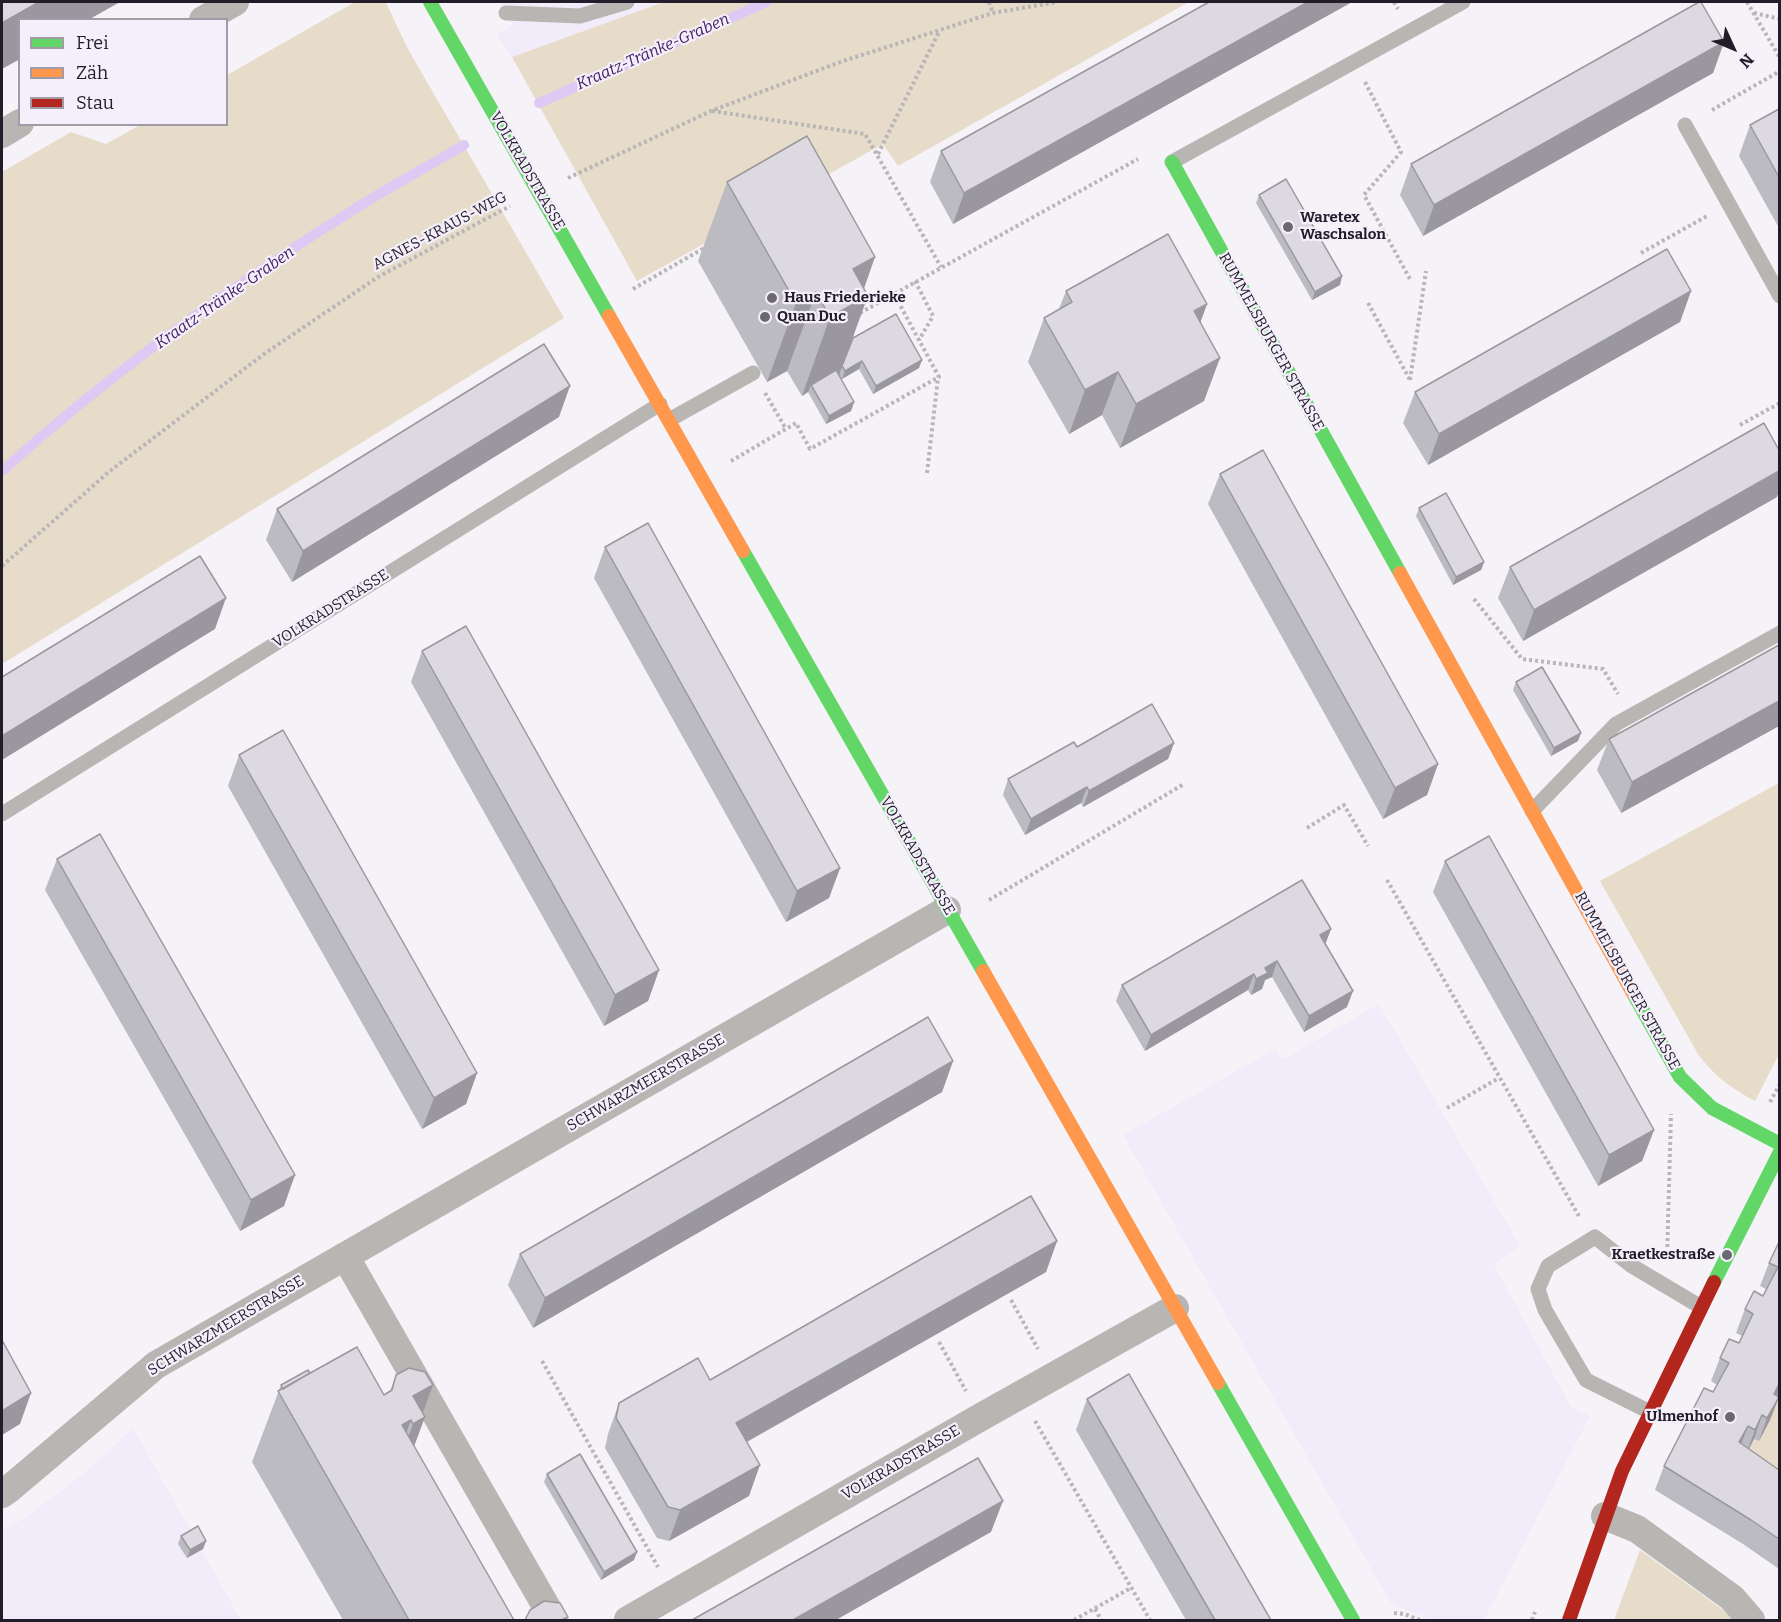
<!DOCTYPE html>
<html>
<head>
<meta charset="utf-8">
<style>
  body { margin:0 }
  #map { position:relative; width:1781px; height:1622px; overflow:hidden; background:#f5f2f8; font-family:Bitter,serif }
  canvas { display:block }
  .frame { position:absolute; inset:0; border:3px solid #221d28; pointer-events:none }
  .legend { position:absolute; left:18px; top:18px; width:210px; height:108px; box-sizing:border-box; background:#f4effb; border:2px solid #a09ba7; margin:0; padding:8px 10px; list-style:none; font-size:18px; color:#221d28 }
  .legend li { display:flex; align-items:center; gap:12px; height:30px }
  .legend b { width:30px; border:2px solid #a09ba7 }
  .north { position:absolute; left:1703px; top:18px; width:60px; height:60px; -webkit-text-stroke:4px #f4effb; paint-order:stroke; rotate:134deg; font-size:16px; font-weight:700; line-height:24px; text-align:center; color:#221d28 }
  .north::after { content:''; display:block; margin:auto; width:21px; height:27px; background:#221d28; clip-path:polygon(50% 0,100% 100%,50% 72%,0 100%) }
</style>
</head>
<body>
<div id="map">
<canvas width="1781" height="1622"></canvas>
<div class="frame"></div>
<ul class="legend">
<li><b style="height:8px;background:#63d668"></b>Frei</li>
<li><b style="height:8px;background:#ff974d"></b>Zäh</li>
<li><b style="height:8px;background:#b3261e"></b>Stau</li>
</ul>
<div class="north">N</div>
</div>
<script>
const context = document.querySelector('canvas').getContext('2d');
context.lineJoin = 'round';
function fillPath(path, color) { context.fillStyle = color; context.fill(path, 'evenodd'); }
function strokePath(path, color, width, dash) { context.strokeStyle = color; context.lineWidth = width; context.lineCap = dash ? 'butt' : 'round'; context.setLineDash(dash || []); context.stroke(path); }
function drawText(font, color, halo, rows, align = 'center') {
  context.font = font + ' Bitter,serif'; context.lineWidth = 4.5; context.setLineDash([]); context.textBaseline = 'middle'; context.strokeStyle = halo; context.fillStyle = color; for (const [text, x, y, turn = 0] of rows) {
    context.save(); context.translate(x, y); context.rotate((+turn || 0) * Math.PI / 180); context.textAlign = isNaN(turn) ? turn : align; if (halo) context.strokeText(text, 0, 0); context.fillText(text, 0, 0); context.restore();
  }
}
const built = new Path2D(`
  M500 2H664L512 57 497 35 513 24Z
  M1379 1004 1520 1246 1494 1265 1571 1407 1590 1416 1484 1620H1431L1391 1603 1123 1135 1276 1049 1282 1060Z
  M133 1428 241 1620H2V1531L29 1515 85 1473Z`);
const green = new Path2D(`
  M355 2H379L386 3 409 51 564 318 2 664V172L71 132 106 144 140 125 226 124 227 75Z
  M664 2H1189L898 166 883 144 637 281 512 57Z
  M1779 783V1054L1755 1101C1730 1087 1715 1077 1698 1054L1600 881Z
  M1779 1392V1500L1746 1454Z
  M1640 1550 1737 1620H1614Z`);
const stream = new Path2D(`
  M539 103 767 2
  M2 471C111 373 232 285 358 207 393 185 429 166 464 145`);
const path = new Path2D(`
  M989 2 993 13
  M1394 2 1398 9
  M1747 2 1780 58
  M1754 13 1780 19
  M1365 82 1401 152 1364 195 1410 279
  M1712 110 1780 71
  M712 111 865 134 941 267
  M878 154 939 32
  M568 178 711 111 843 61 993 13 1057 2
  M1641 253 1707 216
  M915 281 933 316 919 340
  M633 289 704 248
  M1368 303 1410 380
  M860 313 894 294
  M1410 380 1426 271
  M765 393 786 429
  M1740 425 1780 403
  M731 461 796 423 810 449 939 377 894 294 1138 159
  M927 473 938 378
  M2 566 110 471 264 354 378 277 510 206
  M1474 599 1522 659 1603 669 1618 694
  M1307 828 1344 805 1368 846
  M1387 880 1580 1218
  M989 900 1184 784
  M1770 1102 1780 1084
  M1447 1108 1499 1078
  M1667 1259 1671 1114
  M1011 1300 1038 1349
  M939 1342 966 1391
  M542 1361 658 1567
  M1035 1421 1150 1620
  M1095 1609 1101 1620
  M1394 1613 1404 1614 1420 1620
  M1074 1620 1131 1588
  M1532 1620 1535 1612`);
const lane = new Path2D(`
  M506 13 580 16 627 2
  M1685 125 1780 296
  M1172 162 1463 2
  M669 420 753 373
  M1532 811 1616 724 1780 633
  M2 814 660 404
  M1650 1412 1586 1380 1545 1310 1538 1289 1548 1266 1595 1237 1632 1266 1701 1307`);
const street = new Path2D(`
  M203 20 235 2
  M2 134 20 123
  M345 1256 554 1620
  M2 1494 9 1489 156 1365 947 910
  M1605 1516 1637 1529 1732 1598 1751 1620
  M628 1620 981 1417 1175 1308`);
const fast = new Path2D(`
  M430 2 609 316
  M1172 162 1400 573
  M743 551 983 971
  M1633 993 1680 1077 1712 1108 1780 1144
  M1714 1282 1780 1152
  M1218 1383 1353 1620`);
const slow = new Path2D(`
  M609 316 743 551
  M1400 573 1633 993
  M983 971 1218 1383`);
const jam = new Path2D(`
  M1569 1620 1622 1471 1714 1282`);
const wall = new Path2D(`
  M1209 2H1352L953 224 930 182 941 151Z
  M1724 42 1713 73 1423 236 1400 195 1411 164Z
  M1779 109V228L1739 156 1750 125Z
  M727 182 864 288 853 338 919 368 873 394 859 369 842 379 839 375 854 402 851 411 826 424 808 392 802 396 787 371 767 382 698 261Z
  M1259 195 1340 285 1312 300 1256 203Z
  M1066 291 1207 304 1200 323 1204 401 1120 448 1102 415 1069 434 1028 362 1044 318 1059 309Z
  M1691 291 1680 322 1428 465 1403 423 1415 392Z
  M559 417 292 582 266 540 277 509Z
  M1220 474 1438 764 1427 795 1383 819 1208 504Z
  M1777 497 1523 641 1498 598 1510 567Z
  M1419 508 1484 562 1481 570 1453 585 1416 516Z
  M605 547 840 868 829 898 786 922 594 578Z
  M1779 645V726L1621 813 1597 770 1609 739Z
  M422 651 659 970 648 1001 604 1026 411 682Z
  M1516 682 1578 741 1551 756 1513 690Z
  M1174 743 1168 759 1083 807 1081 803 1025 835 1003 795 1008 779 1077 747Z
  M239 755 477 1073 466 1104 422 1129 228 786Z
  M57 859 284 1206 240 1231 45 890Z
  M1445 861 1654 1130 1642 1161 1598 1186 1433 892Z
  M1331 929 1325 944 1347 1007 1304 1032 1272 977 1265 980 1262 989 1251 995 1248 990 1145 1051 1116 1001 1122 985Z
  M953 1061 942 1092 533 1328 508 1285 520 1254Z
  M1057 1241 1046 1272 747 1442 749 1496 669 1541 657 1538 605 1448 608 1434 619 1403 710 1380Z
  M1779 1242V1392L1777 1396 1779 1397 1770 1420 1759 1441 1754 1439 1749 1449 1779 1470V1569L1743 1544 1655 1490 1664 1466 1713 1392 1717 1385 1711 1381 1720 1358 1739 1343 1742 1336 1736 1333 1745 1309 1763 1296 1766 1289 1760 1286 1769 1263Z
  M310 1373 384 1395 390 1391 396 1375 423 1412 414 1446 514 1620H343L252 1462 281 1385Z
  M1087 1399 1271 1620H1186L1076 1430Z
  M547 1474 634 1560 601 1580 544 1482Z
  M181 1536 206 1541 203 1549 187 1558 178 1544Z`);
const shadedWall = new Path2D(`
  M39 2H120L88 20H20V59L2 69V23Z
  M1308 2H1352L953 224 964 193Z
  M1724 42 1713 73 1423 236 1434 205Z
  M875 257 860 300 868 296 839 375 814 389 811 385 808 392 802 396 830 317 853 269Z
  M1342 276 1340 285 1312 300 1315 292Z
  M1691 291 1680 322 1428 465 1439 434Z
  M816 292 787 371 767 382 796 303Z
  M1207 304 1191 348 1194 311Z
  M1220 358 1204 401 1120 448 1136 404Z
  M922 360 919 368 873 394 876 386Z
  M862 361 859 369 842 379 845 371Z
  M1118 372 1102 415 1069 434 1085 390Z
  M570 386 559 417 292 582 303 551Z
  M854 402 851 411 826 424 829 416Z
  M1779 471V491L1777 497 1523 641 1534 610Z
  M1484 562 1481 570 1453 585 1456 577Z
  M226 598 215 629 2 760V736Z
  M1779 701V726L1621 813 1632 782Z
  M1581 733 1578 741 1551 756 1554 748Z
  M1174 743 1168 759 1083 807 1089 791Z
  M1438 764 1427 795 1383 819 1395 788Z
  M1087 787 1081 803 1025 835 1031 819Z
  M840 868 829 898 786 922 797 891Z
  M1331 929 1325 945 1320 935Z
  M1277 961 1272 977 1265 980 1262 989 1251 995 1256 979 1265 968Z
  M659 970 648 1001 604 1026 615 995Z
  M1254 974 1248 990 1145 1051 1151 1035Z
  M1353 991 1347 1007 1304 1032 1309 1016Z
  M953 1061 942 1092 533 1328 545 1298Z
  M477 1073 466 1104 422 1129 434 1098Z
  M1654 1130 1642 1161 1598 1186 1609 1155Z
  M295 1175 284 1206 240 1231 251 1200Z
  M1057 1241 1046 1272 725 1454 736 1423Z
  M1779 1384V1392L1765 1418 1774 1394Z
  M433 1385 420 1420 425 1417 399 1487 387 1494 413 1424 411 1420 385 1491 402 1425 413 1396Z
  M31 1393 20 1424 2 1435V1411Z
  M1779 1397 1770 1420 1759 1441 1767 1418Z
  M1762 1415 1754 1439 1746 1454 1755 1430Z
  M1748 1426 1739 1450V1442Z
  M760 1465 749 1496 669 1541 680 1510Z
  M1003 1501 991 1532 836 1620H793Z
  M206 1541 203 1549 187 1558 190 1550Z
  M637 1552 634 1560 601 1580 604 1572Z`);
const building = new Path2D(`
  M2 2H39L2 23Z
  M1209 2H1308L964 193 941 151Z
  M1699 2H1701L1724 42 1434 205 1411 164Z
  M1779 109V177L1750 125Z
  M807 136 875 257 853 269 868 296 830 317 816 292 796 303 727 182Z
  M1286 179 1342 276 1315 292 1259 195Z
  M1168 234 1207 304 1194 311 1220 358 1136 404 1118 372 1085 390 1044 318 1072 302 1066 291Z
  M1667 249 1691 291 1439 434 1415 392Z
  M896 314 922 360 876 386 862 361 845 371 842 366 853 338Z
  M544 344 570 386 303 551 277 509Z
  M836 370 854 402 829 416 811 385Z
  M1764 423 1779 450V471L1534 610 1510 567Z
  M1263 450 1438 764 1395 788 1220 474Z
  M1446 493 1484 562 1456 577 1419 508Z
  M648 523 840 868 797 891 605 547Z
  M200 556 226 598 2 736V677Z
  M466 626 659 970 615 995 422 651Z
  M1779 645V701L1632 782 1609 739Z
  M1542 667 1581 733 1554 748 1516 682Z
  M1152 704 1174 743 1089 791 1087 787 1031 819 1008 779 1074 742 1077 747Z
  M283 730 477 1073 434 1098 239 755Z
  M100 834 295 1175 251 1200 57 859Z
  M1489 836 1654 1130 1609 1155 1445 861Z
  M1302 880 1331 929 1320 935 1353 991 1309 1016 1277 961 1265 968 1268 973 1256 979 1254 974 1151 1035 1122 985Z
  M928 1017 953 1061 545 1298 520 1254Z
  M1031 1196 1057 1241 736 1423 760 1465 680 1510 668 1507 616 1418 619 1403 698 1358 710 1380Z
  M1779 1242V1384L1774 1394 1779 1397 1767 1418 1762 1415 1755 1430 1748 1426 1739 1442 1779 1470V1539L1751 1520 1664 1466 1704 1388 1713 1392 1729 1363 1720 1358 1729 1339 1739 1343 1753 1314 1745 1309 1754 1291 1763 1296 1778 1267 1769 1263Z
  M2 1340 31 1393 2 1411Z
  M357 1347 384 1395 392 1390 396 1375 409 1368 425 1372 433 1385 413 1396 425 1417 413 1424 411 1420 402 1425 514 1620H409L278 1391Z
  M308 1370 310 1373 283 1389 281 1385Z
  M1129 1374 1271 1620H1215L1087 1399Z
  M580 1454 637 1552 604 1572 547 1474Z
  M978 1458 1003 1501 793 1620H692Z
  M198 1526 206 1541 190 1550 181 1536Z
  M544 1601 560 1603 568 1617 561 1620H525L530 1610Z`);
const markers = [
  [1288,227,6,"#6c6871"],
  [772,298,6,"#6c6871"],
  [765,317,6,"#6c6871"],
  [1727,1255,6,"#6c6871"],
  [1730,1417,6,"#6c6871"]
];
const streetNames = [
  ["VOLKRADSTRASSE",527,171,60],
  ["AGNES-KRAUS-WEG",440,231,-28],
  ["RUMMELSBURGER STRASSE",1271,342,61],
  ["VOLKRADSTRASSE",331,609,-32],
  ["VOLKRADSTRASSE",917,856,60],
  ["RUMMELSBURGER STRASSE",1627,981,61],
  ["SCHWARZMEERSTRASSE",646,1083,-30],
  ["SCHWARZMEERSTRASSE",226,1326,-31],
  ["VOLKRADSTRASSE",901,1463,-30]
];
const poiNames = [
  ["Waretex",1300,218],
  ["Waschsalon",1300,235],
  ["Haus Friederieke",784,298],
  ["Quan Duc",777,317],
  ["Kraetkestraße",1715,1255,"right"],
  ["Ulmenhof",1718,1417,"right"]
];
const waterNames = [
  ["Kraatz-Tränke-Graben",653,52,-24],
  ["Kraatz-Tränke-Graben",225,298,-35]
];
fillPath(built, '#f2ebfa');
fillPath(green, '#e7dbc9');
strokePath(stream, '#ddc9f4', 10);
strokePath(path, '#b8b6b7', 4, [3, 3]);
strokePath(lane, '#b8b6b3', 15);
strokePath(street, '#b8b6b3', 28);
strokePath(fast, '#63d668', 14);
strokePath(slow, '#ff974d', 14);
strokePath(jam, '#b3261e', 14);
fillPath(wall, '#bdbbc2');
fillPath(shadedWall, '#9a989e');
fillPath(building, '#dcd9e1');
strokePath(building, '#9a989e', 1.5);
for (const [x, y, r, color] of markers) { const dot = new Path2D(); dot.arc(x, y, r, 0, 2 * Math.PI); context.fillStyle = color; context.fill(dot); strokePath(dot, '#f4effb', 2); }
drawText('15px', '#221d28', '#f4effb', streetNames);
drawText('bold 15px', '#221d28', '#f4effb', poiNames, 'left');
drawText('italic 16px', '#442064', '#f4effb', waterNames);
</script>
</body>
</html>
